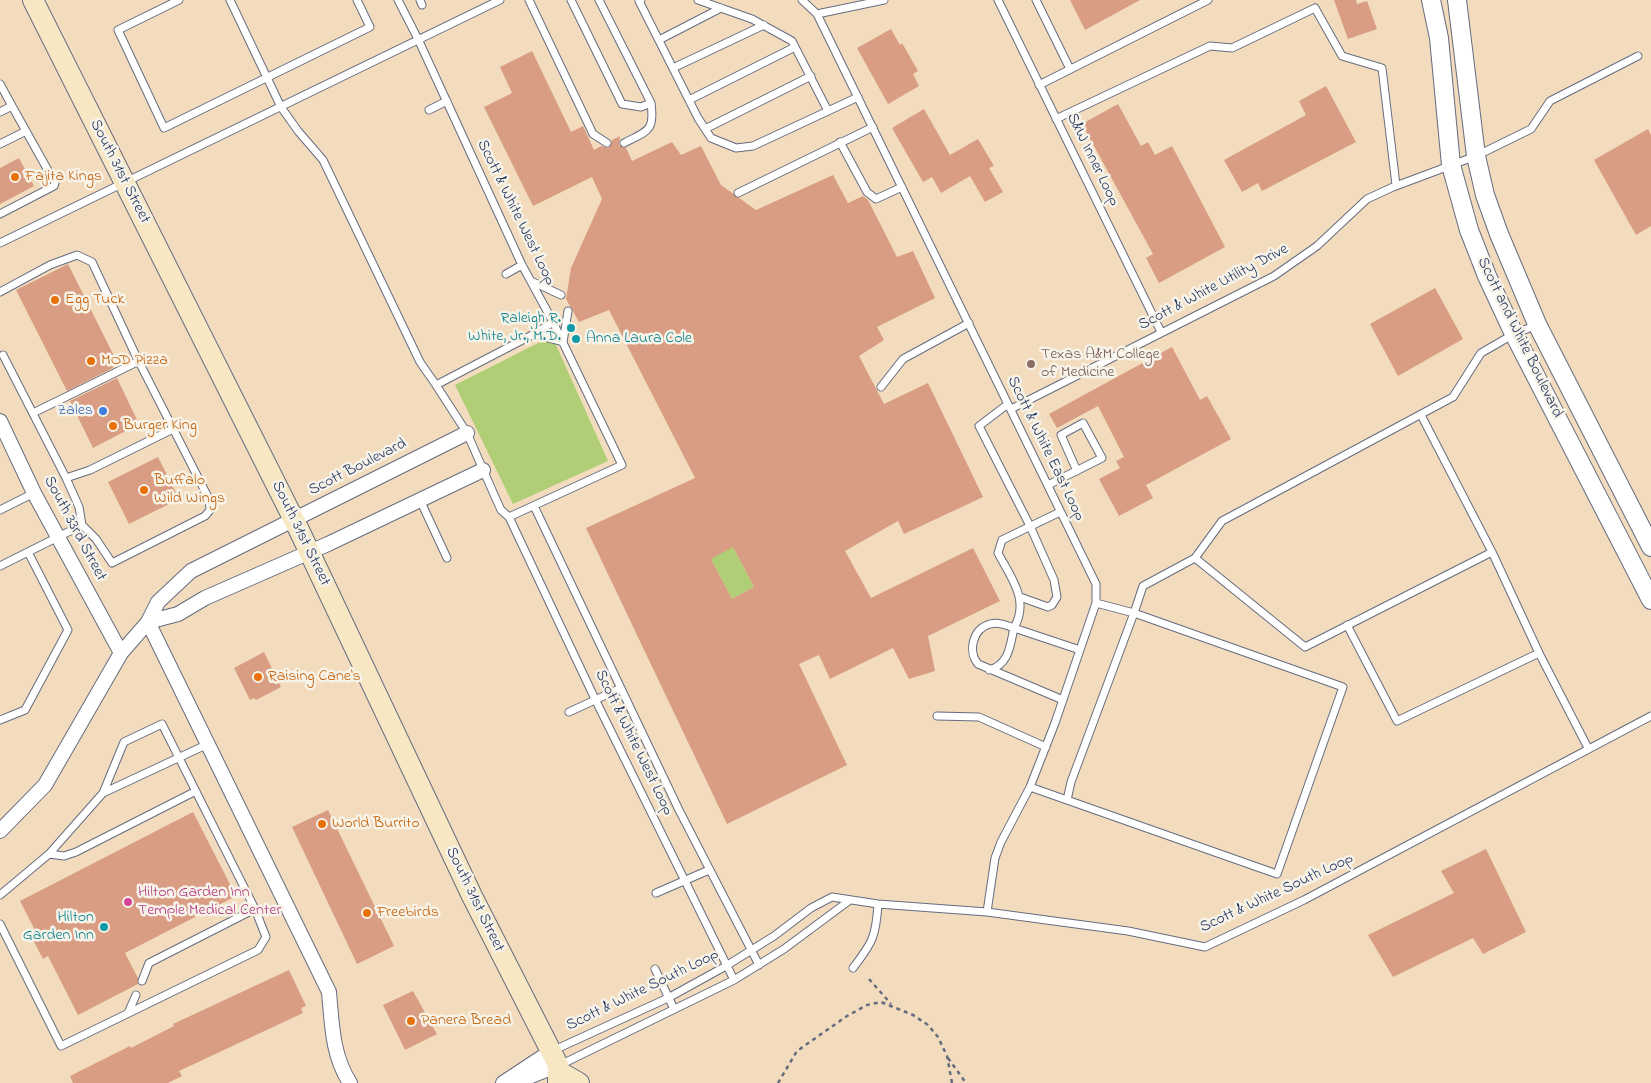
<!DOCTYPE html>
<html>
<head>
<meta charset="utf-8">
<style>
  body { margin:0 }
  canvas { display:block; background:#f2dcbd }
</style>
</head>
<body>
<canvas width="1651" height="1083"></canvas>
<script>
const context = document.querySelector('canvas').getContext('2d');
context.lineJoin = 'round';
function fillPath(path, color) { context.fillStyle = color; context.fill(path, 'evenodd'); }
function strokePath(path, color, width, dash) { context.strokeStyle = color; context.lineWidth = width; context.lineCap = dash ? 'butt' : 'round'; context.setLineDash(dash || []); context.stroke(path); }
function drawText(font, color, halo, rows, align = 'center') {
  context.font = font + ' "Indie Flower",sans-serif'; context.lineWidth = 5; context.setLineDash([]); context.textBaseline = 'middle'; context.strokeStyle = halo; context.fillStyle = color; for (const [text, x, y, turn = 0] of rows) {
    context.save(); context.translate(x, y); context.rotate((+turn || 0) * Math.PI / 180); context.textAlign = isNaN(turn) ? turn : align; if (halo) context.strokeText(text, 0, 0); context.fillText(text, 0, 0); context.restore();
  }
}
const green = new Path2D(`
  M552 336 608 461 513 504 455 385Z
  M712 507 754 587 732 599 711 559Z`);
const building = new Path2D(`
  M1070 0H1140L1085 30Z
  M1334 0H1356L1357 4 1367 1 1377 29 1348 39Z
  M891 29 900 45 902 43 918 71 913 74 919 86 888 104 857 48Z
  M532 51 571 132 583 126 594 150 601 146 609 148 612 140 620 136 619 145 626 148 632 161 672 142 681 155 701 146 721 185 756 210 833 175 848 203 863 196 868 200 897 257 913 251 935 298 877 327 884 340 859 356 884 404 928 383 983 497 904 534 898 521 845 551 871 598 973 548 1000 601 928 636 935 671 909 679 893 648 830 679 819 655 799 664 847 765 727 824 586 528 695 478 609 310 579 322 566 299 571 268 602 199 592 177 533 206 484 107 512 93 500 67ZM733 547 754 587 732 599 711 559Z
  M1326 86 1356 142 1262 191 1258 183 1242 192 1224 160 1306 115 1299 101Z
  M1118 104 1141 146 1148 142 1155 155 1172 146 1225 247 1159 283 1146 258 1153 254 1082 124Z
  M924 109 950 155 978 139 994 166 989 168 1003 192 985 202 970 176 941 193 932 177 923 182 892 128Z
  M1648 129 1651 135V226L1636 235 1594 160Z
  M19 158 34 186 0 204V168Z
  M68 264 115 358 110 361 113 368 67 391 16 290Z
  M1435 288 1463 339 1398 376 1370 324Z
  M1172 347 1200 400 1207 396 1231 439 1146 485 1153 498 1119 516 1099 479 1120 468 1116 461 1124 457 1098 406 1057 428 1049 414Z
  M117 378 139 424 93 448 70 401Z
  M158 457 179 499 129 524 108 482Z
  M264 652 281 687 256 700 254 698 250 700 234 668Z
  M328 810 394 946 357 964 292 827Z
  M193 812 236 896 125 953 138 978V984L78 1015 48 956 43 959 32 938 38 936 20 901Z
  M1486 849 1526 932 1483 954 1473 938 1393 977 1368 935 1454 893 1441 871Z
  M289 970 306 1006 301 1008 303 1013 179 1071 182 1076 168 1083H73L70 1076 130 1046 131 1048 174 1026 173 1024Z
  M413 991 437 1034 405 1050 383 1005Z`);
const path = new Path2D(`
  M869 979 891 1004
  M948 1058 966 1083
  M778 1083 797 1051 847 1016 867 1005 881 1002 913 1015 928 1025 938 1037 947 1056 952 1083`);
const service = new Path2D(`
  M179 0 118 30 164 128 370 27 357 0
  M230 0 281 107 298 131 323 160 420 362 436 385
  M398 0 418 39 522 265 553 322 622 465 509 517 501 510 496 499 467 433 436 385 534 334 553 322
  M420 0 422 5
  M529 0 593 134 607 143
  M571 0 622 104 641 107 651 103
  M599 0 651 103C655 132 647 131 624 143
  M641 0 639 1 698 118 711 138 736 148 753 146 858 97
  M698 0 752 19 792 41 828 111
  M802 0 817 14 1096 584V603L1055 723 1030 787 1001 842 995 858 987 912
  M998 0 1161 332
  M1036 0 1070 69
  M817 14 884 0
  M659 40 721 8
  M673 68 764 25
  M0 84 12 106 0 112
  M1039 85 1208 0
  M689 100 795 47
  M429 110 447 101
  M1056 119 1210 46 1232 48 1315 8 1342 56 1382 68 1396 185
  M705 129 811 76
  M840 142 867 192 876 199 902 187
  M0 144 26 131
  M738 193 873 127
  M0 214 54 186 55 183 12 106
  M0 243 500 0
  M506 274 522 265
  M531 281 561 295
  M0 292 50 265 77 255 92 262 136 356 209 499 210 510 205 516 112 563 96 539 82 525 0 566
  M534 334 563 342
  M563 342 568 311
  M3 355 66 478 79 507 82 525
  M881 387 903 359 969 323
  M1008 404 979 426 1030 526 1054 580 1057 597 1052 605 1048 607 1020 597
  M1011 409 1274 276 1317 246 1367 199 1393 187 1476 156 1531 129 1550 101 1638 56
  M33 413 139 361
  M66 478 90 470 173 429
  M1048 485 1102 458 1083 423 1061 435 1077 471
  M420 500 447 558
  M534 506 679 810 759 965
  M0 510 34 493
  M1060 512 1002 540 998 553C1011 578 1030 600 1014 628 1006 625 998 622 990 624 972 629 968 652 978 664L1063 700
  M509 517 595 699 734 980
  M1195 558 1305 647 1492 552 1421 415
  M1096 603 1134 613 1143 586 1195 558 1222 521 1453 397 1481 353 1514 334 1537 325
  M1347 625 1397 721 1539 653 1492 552
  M1539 653 1588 748
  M989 670C1009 665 1010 646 1014 628L1080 650
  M569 712 621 688
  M937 716 979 717 1046 747
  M0 720 25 710 68 630 28 552
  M1030 787C1112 816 1195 845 1277 874L1343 687 1134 613 1071 782 1067 800
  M103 793 208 744
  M49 854 64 856 76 852 196 791
  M656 893 709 870
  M0 895 49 854 103 793 124 742 162 724 255 909 266 937 258 950 61 1046 0 924
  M853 968C873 942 876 936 878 904
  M655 969 674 1009
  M142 981 149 963 255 909
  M128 1013 136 995
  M552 1051 668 998 726 966 774 936 811 908 832 897 878 904 987 912 1128 931 1205 947 1304 900 1651 716
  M560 1065 734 980 784 949 850 900`);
const minor = new Path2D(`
  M0 421 34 493 121 653
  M148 622 329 992C332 1024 332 1055 350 1083
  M148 622 178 614 205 598 328 544 483 470
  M0 831 45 785 121 653 148 622 158 602 191 571 467 433
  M503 1083 550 1052
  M514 1083 558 1065`);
const tertiary = new Path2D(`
  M1431 0 1439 38 1451 165 1469 230 1487 276 1514 334 1651 600
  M1457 0 1476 156 1485 195 1499 234 1537 324 1651 547`);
const secondary = new Path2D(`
  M33 0 299 530 472 896 558 1065V1083
  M560 1072 579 1083`);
const markers = [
  [15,177,5,"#e8710a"],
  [55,300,5,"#e8710a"],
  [571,328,5,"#0f9aa8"],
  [576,339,5,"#0f9aa8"],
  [91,361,5,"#e8710a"],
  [1031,364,5,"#8d6e63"],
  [103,411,5,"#3f7fe0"],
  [113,426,5,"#e8710a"],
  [144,490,5,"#e8710a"],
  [258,677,5,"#e8710a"],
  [322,824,5,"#e8710a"],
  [128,902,5,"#d1479c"],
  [367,913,5,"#e8710a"],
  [104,927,5,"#0f9aa8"],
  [411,1021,5,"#e8710a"]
];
const streetNames = [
  ["S&W Inner Loop",1092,160,64],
  ["South 31st Street",119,172,63],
  ["Scott & White West Loop",515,213,64],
  ["Scott & White Utility Drive",1214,288,-28],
  ["Scott and White Boulevard",1519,338,64],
  ["Scott & White East Loop",1045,449,64],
  ["Scott Boulevard",358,468,-27],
  ["South 33rd Street",74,529,62],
  ["South 31st Street",300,534,64],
  ["Scott & White West Loop",633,743,64],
  ["Scott & White South Loop",1277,894,-25],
  ["South 31st Street",474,900,64],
  ["Scott & White South Loop",643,991,-26]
];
const foodNames = [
  ["Fajita Kings",25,177],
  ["Egg Tuck",65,300],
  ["MOD Pizza",101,361],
  ["Burger King",123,426],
  ["Buffalo",154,481],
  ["Wild Wings",154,499],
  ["Raising Cane's",268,677],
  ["World Burrito",332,824],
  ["Freebirds",377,913],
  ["Panera Bread",421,1021]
];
const cultureNames = [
  ["Raleigh R.",561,319],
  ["White, Jr., M.D.",561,337],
  ["Anna Laura Cole",586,339,"left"],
  ["Hilton",94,918],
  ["Garden Inn",94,936]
];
const educationNames = [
  ["Texas A&M College",1041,355],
  ["of Medicine",1041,373]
];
const shopNames = [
  ["Zales",93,411]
];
const hotelNames = [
  ["Hilton Garden Inn",138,893],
  ["Temple Medical Center",138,911]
];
fillPath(green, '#afce76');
fillPath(building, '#d89d83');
strokePath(service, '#666c7f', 9);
strokePath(minor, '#666c7f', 16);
strokePath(tertiary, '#666c7f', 20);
strokePath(secondary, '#666c7f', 22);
strokePath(path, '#666c7f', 2.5, [4, 4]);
strokePath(service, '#fff', 7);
strokePath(minor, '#fff', 14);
strokePath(tertiary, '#fff', 18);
strokePath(secondary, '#f7e8c3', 20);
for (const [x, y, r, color] of markers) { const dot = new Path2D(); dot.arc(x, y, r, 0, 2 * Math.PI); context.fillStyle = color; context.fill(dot); strokePath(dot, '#f7f3e8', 2); }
drawText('16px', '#1b2f5e', '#f7f3e8', streetNames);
drawText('16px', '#c56008', '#f7f3e8', foodNames, 'left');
drawText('16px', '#0d838f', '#f7f3e8', cultureNames, 'right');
drawText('16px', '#785e54', '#f7f3e8', educationNames, 'left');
drawText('16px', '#366cbe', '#f7f3e8', shopNames, 'right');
drawText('16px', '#b23c85', '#f7f3e8', hotelNames, 'left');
</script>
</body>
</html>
